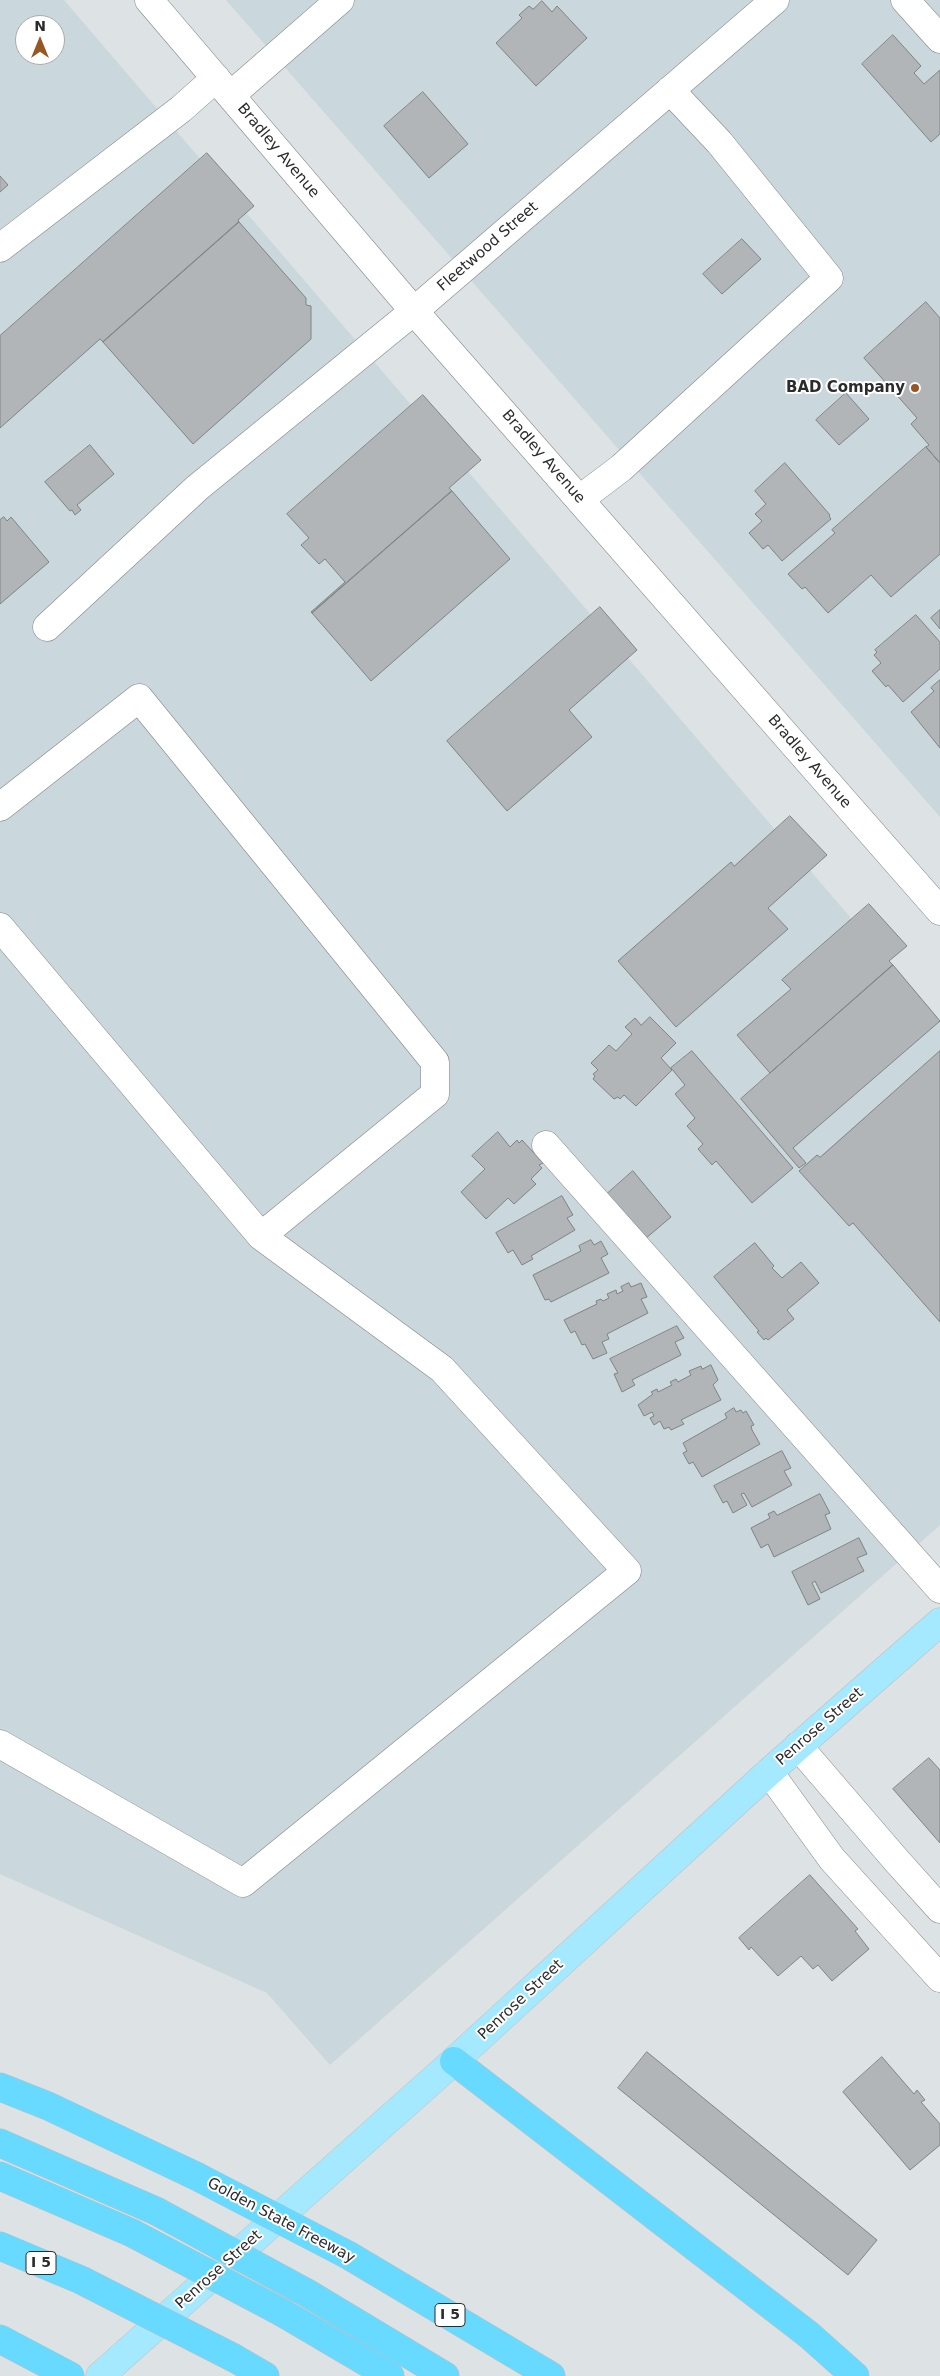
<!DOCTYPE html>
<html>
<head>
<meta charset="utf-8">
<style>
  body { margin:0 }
  #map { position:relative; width:940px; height:2376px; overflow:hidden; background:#dde2e4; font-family:"DejaVu Sans",sans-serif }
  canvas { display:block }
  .north { position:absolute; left:15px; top:15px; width:50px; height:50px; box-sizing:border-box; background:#fff; border:1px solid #aaaaab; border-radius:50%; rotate:0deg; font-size:14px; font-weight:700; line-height:20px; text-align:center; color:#2a2b2c }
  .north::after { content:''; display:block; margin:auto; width:18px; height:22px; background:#985623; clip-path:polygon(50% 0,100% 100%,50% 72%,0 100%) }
</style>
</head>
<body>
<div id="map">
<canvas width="940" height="2376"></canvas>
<div class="north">N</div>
</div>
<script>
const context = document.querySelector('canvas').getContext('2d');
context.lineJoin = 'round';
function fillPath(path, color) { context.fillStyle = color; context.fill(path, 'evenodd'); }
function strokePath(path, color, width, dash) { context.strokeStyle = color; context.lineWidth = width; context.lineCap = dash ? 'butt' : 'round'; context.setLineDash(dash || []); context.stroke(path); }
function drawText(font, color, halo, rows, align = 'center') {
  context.font = font + ' "DejaVu Sans",sans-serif'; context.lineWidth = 4; context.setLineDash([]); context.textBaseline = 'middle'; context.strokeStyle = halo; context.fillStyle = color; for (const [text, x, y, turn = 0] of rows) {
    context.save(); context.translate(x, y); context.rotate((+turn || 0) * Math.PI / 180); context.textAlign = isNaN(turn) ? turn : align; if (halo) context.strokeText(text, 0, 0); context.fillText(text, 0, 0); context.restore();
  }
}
const built = new Path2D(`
  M0 0H64L940 1022V1525L330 2065 267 1993 0 1874ZM25 25H55V55H25Z
  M226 0H940V817Z`);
const building = new Path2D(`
  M542 1 552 12 557 6 587 38 536 86 496 43 522 18 519 15 529 6 533 9Z
  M893 35 921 66 914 73 924 84 940 70V134L931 142 862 64Z
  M423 92 468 144 429 178 384 126Z
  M207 153 254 206 238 220 239 222 103 342 100 339 0 428V336Z
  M0 176 8 185 0 192Z
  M239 222 306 298V305L311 306V339L193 444 103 342Z
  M742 239 761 259 722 294 703 274Z
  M926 302 940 318V463L926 447 929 445 911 424 917 418 864 358Z
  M846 393 869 419 839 445 816 420Z
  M423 395 481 460 449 488 452 491 312 613 311 612 345 582 325 559 319 564 301 545 309 538 287 514Z
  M90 445 114 474 77 505 81 510 75 515 72 510 70 511 45 482Z
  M926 447 940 463V554L891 597 871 575 828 613 805 587 802 589 788 574 835 533 832 530Z
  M785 463 830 515 829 516 831 519 782 561 768 545 763 549 749 533 762 521 755 514 766 504 755 491Z
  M452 491 510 559 371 681 312 613Z
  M4 517 7 521 11 517 49 562 0 604V520Z
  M600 607 637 650 569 710 592 737 507 811 447 741Z
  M940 610V629L931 618Z
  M916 615 940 642V669L903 702 888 685 886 687 872 671 881 663 874 655 877 652 875 650Z
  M940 680V748L911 712 934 691 931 688Z
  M790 816 827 855 768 908 788 929 676 1027 618 961 731 862 734 866Z
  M869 904 907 946 889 961 893 965 770 1073 737 1035 791 989 782 980Z
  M893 965 940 1021 793 1148 806 1163 799 1168 741 1099Z
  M650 1017 676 1043 661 1058 672 1070 636 1106 624 1095 620 1099 618 1097 614 1099 593 1079 595 1076 593 1074 598 1070 591 1063 609 1045 616 1051 632 1034 625 1027 635 1018 641 1025Z
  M692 1051 793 1168 752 1203 716 1161 712 1165 698 1149 703 1144 687 1126 695 1118 675 1094 685 1085 671 1068Z
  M940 1051V1322L853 1223 849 1226 799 1171 817 1155 820 1157Z
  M498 1132 510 1147 517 1140 519 1143 522 1140 543 1163 539 1165 542 1168 531 1179 536 1184 514 1204 508 1198 486 1219 461 1192 485 1169 472 1156Z
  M633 1171 671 1217 645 1239 607 1194Z
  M562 1196 573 1215 567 1218 575 1230 531 1256 533 1259 522 1265 513 1250 508 1253 496 1233Z
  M591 1240 594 1245 601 1241 608 1254 601 1258 609 1273 551 1302 549 1299 545 1300 533 1275 581 1251 579 1246Z
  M755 1243 774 1266 772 1268 782 1278 801 1262 819 1283 787 1310 794 1319 768 1340 766 1338 764 1340 757 1332 759 1331 714 1277Z
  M629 1283 631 1287 641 1283 647 1297 641 1299 648 1313 607 1334 609 1339 602 1342 607 1353 593 1359 585 1344 582 1345 575 1331 571 1333 564 1320 597 1304 596 1301 601 1299 603 1301 609 1298 607 1294 616 1290 617 1294 623 1291 621 1287Z
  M677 1326 684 1338 675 1342 681 1355 632 1380 635 1385 622 1392 614 1374 618 1373 610 1359Z
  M711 1365 718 1380 713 1385 721 1400 681 1420 684 1424 671 1430 669 1427 664 1429 660 1421 654 1425 650 1418 654 1416 652 1412 644 1416 638 1405 653 1394 651 1392 657 1389 658 1392 672 1385 670 1382 676 1379 678 1382 691 1375 689 1371 701 1366 702 1369Z
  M734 1408 736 1412 741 1410 743 1413 746 1411 754 1425 751 1426 752 1430 760 1444 702 1477 693 1462 689 1464 683 1453 687 1451 683 1443 727 1418 725 1414Z
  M782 1451 791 1468 784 1471 792 1485 752 1507 744 1493 741 1494 747 1505 733 1513 727 1501 723 1503 714 1486Z
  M820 1494 830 1513 825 1515 831 1529 774 1557 768 1544 761 1548 751 1528 770 1518 768 1514 774 1511 777 1515Z
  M859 1538 867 1554 857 1558 864 1571 821 1593 815 1581 812 1583 820 1599 808 1605 792 1572Z
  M929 1758 940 1770V1843L893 1789Z
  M810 1875 858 1929 855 1931 869 1949 832 1981 818 1965 813 1969 801 1956 778 1976 751 1947 749 1950 739 1938Z
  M647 2052 877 2240 848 2275 618 2088Z
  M882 2057 914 2094 917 2090 925 2100 921 2102 940 2124V2145L910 2170 843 2092Z`);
const minor = new Path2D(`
  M149 0 414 311 940 911
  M905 0 940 39
  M231 95 340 0
  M0 248 181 109 216 78
  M580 499 621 468 829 278 719 142 670 90
  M47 627 197 488 414 311 775 0
  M0 807 139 698 435 1062V1094L261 1236
  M0 927 261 1236 442 1369 627 1571 243 1883 0 1744
  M546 1145 940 1589
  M798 1746 896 1860 940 1909
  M769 1772 832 1859 940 1978`);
const major = new Path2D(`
  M100 2376 454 2061 769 1772 940 1622`);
const highway = new Path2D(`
  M454 2061 809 2335 855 2376
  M0 2087 48 2106 196 2176
  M0 2143 156 2211
  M0 2176 132 2233
  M0 2246 81 2280
  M348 2255 551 2376
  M307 2293 445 2376
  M283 2313 390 2376
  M0 2339 70 2376
  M234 2358 265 2376`);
const highwayBridge = new Path2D(`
  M196 2176 348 2255
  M156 2211 307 2293
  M132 2233 283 2313
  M81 2280 234 2358`);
const markers = [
  [915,388,5,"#985623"]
];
const shields = [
  [41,2263,30],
  [450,2315,30]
];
const shieldNames = [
  ["I 5",41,2263],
  ["I 5",450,2315]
];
const streetNames = [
  ["Bradley Avenue",278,151,50],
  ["Fleetwood Street",488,247,-41],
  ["Bradley Avenue",543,457,49],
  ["Bradley Avenue",809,762,49],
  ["Penrose Street",820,1727,-41],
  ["Penrose Street",521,2000,-43],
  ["Golden State Freeway",281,2221,28],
  ["Penrose Street",219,2270,-42]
];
const poiNames = [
  ["BAD Company",905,388]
];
fillPath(built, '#cad7dc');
fillPath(building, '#b1b5b7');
strokePath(building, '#7f8485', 1);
strokePath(minor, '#828688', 29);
strokePath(major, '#bfbfc0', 29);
strokePath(highway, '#bfbfc0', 29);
strokePath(minor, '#fff', 28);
strokePath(major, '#a4e9ff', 28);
strokePath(highway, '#68daff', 28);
strokePath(highwayBridge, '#bfbfc0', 29, []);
strokePath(highwayBridge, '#68daff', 28);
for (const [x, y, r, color] of markers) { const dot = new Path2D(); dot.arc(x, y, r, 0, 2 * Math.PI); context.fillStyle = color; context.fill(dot); strokePath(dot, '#fff', 2); }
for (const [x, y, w] of shields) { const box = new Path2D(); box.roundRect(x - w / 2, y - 11.5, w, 23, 4); context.fillStyle = '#fff'; context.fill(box); strokePath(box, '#2a2b2c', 1); }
drawText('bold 14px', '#2a2b2c', null, shieldNames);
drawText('15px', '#2a2b2c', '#fff', streetNames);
drawText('bold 15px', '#2a2b2c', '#fff', poiNames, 'right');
</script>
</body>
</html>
